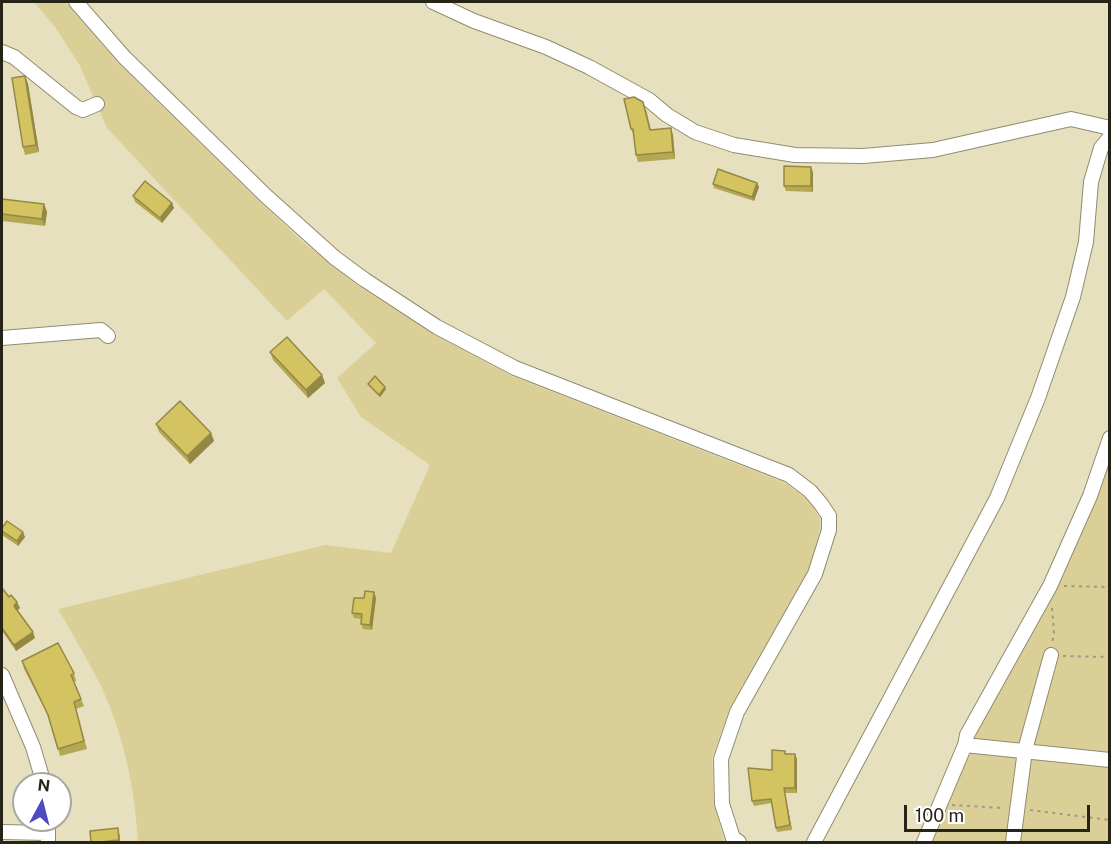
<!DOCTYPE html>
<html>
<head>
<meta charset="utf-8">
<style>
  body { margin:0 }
  #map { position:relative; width:1111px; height:844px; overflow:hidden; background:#e6e0bf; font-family:"Public Sans",sans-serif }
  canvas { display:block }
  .frame { position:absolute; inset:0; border:3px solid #262417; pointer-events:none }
  .north { position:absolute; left:12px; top:772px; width:60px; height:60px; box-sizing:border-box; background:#fff; border:2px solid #a8a7a2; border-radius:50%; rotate:7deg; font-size:16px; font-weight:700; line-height:24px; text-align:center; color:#262417 }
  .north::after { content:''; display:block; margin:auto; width:21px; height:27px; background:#504ac1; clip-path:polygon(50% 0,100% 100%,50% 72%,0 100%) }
  .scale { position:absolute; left:904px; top:805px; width:186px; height:27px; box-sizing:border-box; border:3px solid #262417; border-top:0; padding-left:8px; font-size:18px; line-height:21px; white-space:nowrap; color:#262417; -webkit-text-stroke:4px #fff; paint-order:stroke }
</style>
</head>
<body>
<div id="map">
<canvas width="1111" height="844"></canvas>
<div class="frame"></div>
<div class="north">N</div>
<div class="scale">100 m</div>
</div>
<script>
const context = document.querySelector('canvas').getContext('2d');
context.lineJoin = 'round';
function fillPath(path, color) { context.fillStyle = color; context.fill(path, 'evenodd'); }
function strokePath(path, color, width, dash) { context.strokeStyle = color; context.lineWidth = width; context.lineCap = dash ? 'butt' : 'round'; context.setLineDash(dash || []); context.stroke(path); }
const green = new Path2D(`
  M34 2H65L118 63 260 202 303 242 360 287 433 334 512 376 785 483 804 497 814 509 820 519V529L808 571 730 708 712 758 714 805 724 840 723 842H138C135 788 123 731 99 682 86 657 72 633 58 609L325 545 391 553 430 465 361 417 337 378 376 343 324 289 287 321 107 128 79 64 55 27Z
  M1109 438V842H924L941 803 1034 616Z`);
const path = new Path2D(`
  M1064 586 1110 587
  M1052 608 1054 632 1052 644
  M1063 656 1110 657
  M952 805 1003 808
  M1030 810 1110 820`);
const minor = new Path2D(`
  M76 2 124 57 266 196 335 258 365 280 437 327 515 368 789 475 810 491 821 504 829 516V530L815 574 737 712 721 759 722 804 733 838 739 842
  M433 2 474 21 546 47 589 67 649 100 667 115 695 132 734 145 795 155 863 156 933 150 1071 119 1110 128
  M2 52 14 57 76 107 83 110 97 104
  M2 338 101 330 108 336
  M2 675 33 747 44 784
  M965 745 1110 760
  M48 820V842
  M2 832 48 833
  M814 842 997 498 1038 398 1073 297 1086 242 1091 182 1101 148 1110 137
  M924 842 965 745 967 735 1050 586 1090 496 1110 438
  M1013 842 1025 750 1051 655`);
const wall = new Path2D(`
  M25 76 28 84 39 152 25 155 23 147Z
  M646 109 651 130 673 135 675 159 638 162 636 155 634 136 631 129Z
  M813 172V192L786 191 784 186Z
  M757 183 759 187 754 201 714 188 713 184Z
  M133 196 172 203 174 208 162 223 135 202Z
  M2 199 44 204 47 212 45 226 2 221Z
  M270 352 322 375 325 383 308 398 273 360Z
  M368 384 385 387 386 389 380 397 369 386Z
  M156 424 211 433 214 441 190 464 159 432Z
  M2 528 25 537 18 546 2 535Z
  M2 588 20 608 17 610 35 638 16 651 2 631Z
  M364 598H376L372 630 363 629 361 624V619L354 618 352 613Z
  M22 661 74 673 76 681 74 682 84 706 76 709 87 749 60 756 50 719 24 669Z
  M786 754 797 759V793H785L792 830 777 832 776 828 772 803 754 806 752 801 772 770Z
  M120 834V843H91Z`);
const shadedWall = new Path2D(`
  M25 76 28 84 39 152 36 145Z
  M671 128 673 135 675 159 673 152Z
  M811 167 813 172V192L811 186Z
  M757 183 759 187 754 201 752 197Z
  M172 203 174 208 162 223 160 218Z
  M44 204 47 212 45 226 42 219Z
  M322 375 325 383 308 398 306 390Z
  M385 387 386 389 380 397 379 395Z
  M211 433 214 441 190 464 187 456Z
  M23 532 25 537 18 546 17 541Z
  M374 592 376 598 372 630 370 625Z
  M17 602 20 608 16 612 14 606Z
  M33 632 35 638 16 651 14 645Z
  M795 754 797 759V793L795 788Z
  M784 788 785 793 792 830 790 825Z`);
const building = new Path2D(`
  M25 76 36 145 23 147 12 78Z
  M634 97 643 102 650 130 671 128 673 152 636 155 633 129H631L624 99Z
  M784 166 811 167V186H784Z
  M718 169 757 183 752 197 713 184Z
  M145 181 172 203 160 218 133 196Z
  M2 199 44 204 42 219 2 214Z
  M287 337 322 375 306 390 270 352Z
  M375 376 385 387 379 395 368 384Z
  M180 401 211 433 187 456 156 424Z
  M7 521 23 532 17 541 2 531V528Z
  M2 588 9 597 11 595 17 602 14 606 33 632 14 645 2 628Z
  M365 591 374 592 370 625 361 624 362 614 352 613 354 598H364Z
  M58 643 74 673 71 675 81 699 74 702 84 741 58 749 48 715 22 661Z
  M772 750 785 751V754H795V788H784L790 825 776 828 771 799 752 801 748 768 772 770Z
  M118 828 119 840 91 843 90 831Z`);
fillPath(green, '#dad097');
strokePath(minor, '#918c6d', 16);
strokePath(path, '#9e9a80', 2, [3, 4.5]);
strokePath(minor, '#fff', 14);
fillPath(wall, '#b5a853');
fillPath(shadedWall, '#948844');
fillPath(building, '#d3c361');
strokePath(building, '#948844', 1.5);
</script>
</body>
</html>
